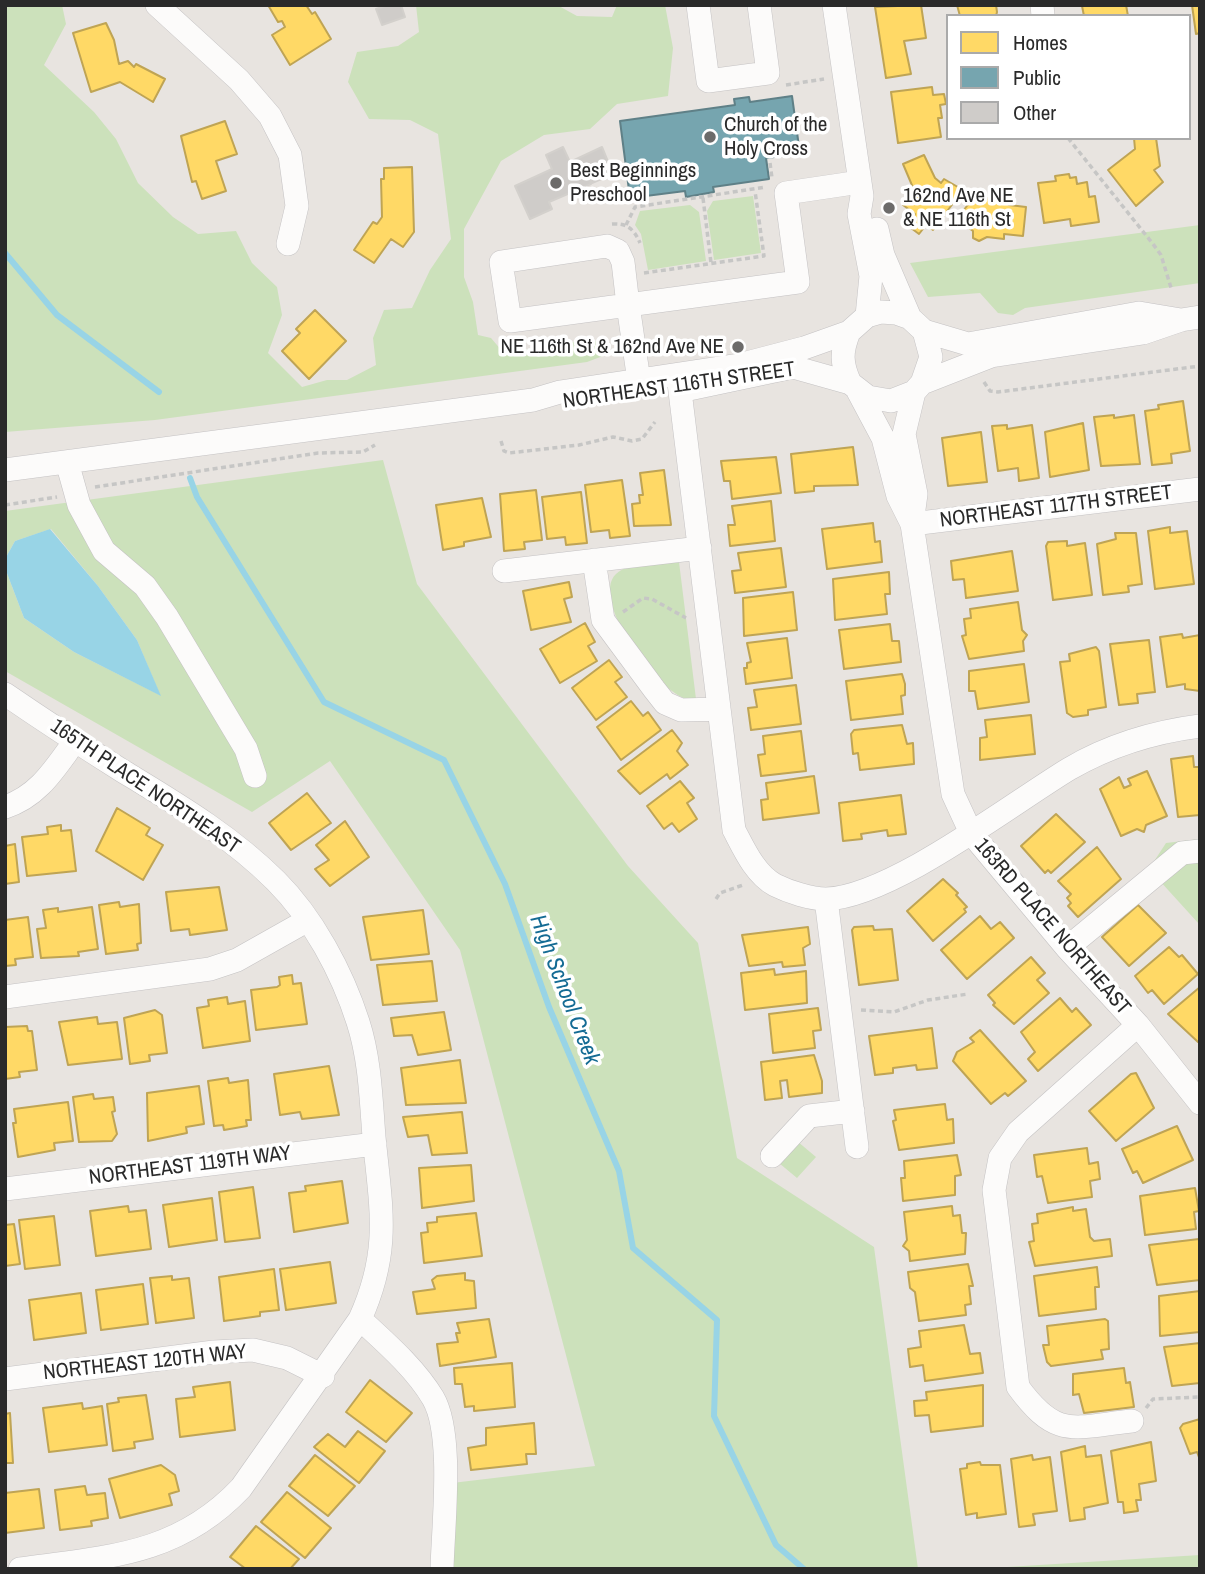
<!DOCTYPE html>
<html>
<head>
<meta charset="utf-8">
<style>
  body { margin:0 }
  #map { position:relative; width:1205px; height:1574px; overflow:hidden; background:#e8e4e0; font-family:"Archivo Narrow",sans-serif }
  canvas { display:block }
  .frame { position:absolute; inset:0; border:7px solid #2a2a2a; pointer-events:none }
  .legend { position:absolute; left:946px; top:14px; width:245px; height:126px; box-sizing:border-box; background:#fff; border:2px solid #aaa; margin:0; padding:9px 12px; list-style:none; font-size:21px; color:#2a2a2a }
  .legend li { display:flex; align-items:center; gap:14px; height:35px }
  .legend b { width:35px; border:2px solid #aaa }
</style>
</head>
<body>
<div id="map">
<canvas width="1205" height="1574"></canvas>
<div class="frame"></div>
<ul class="legend">
<li><b style="height:19px;background:#ffd966"></b>Homes</li>
<li><b style="height:19px;background:#76a5af"></b>Public</li>
<li><b style="height:19px;background:#cfccc9"></b>Other</li>
</ul>
</div>
<script>
const context = document.querySelector('canvas').getContext('2d');
context.lineJoin = 'round';
function fillPath(path, color) { context.fillStyle = color; context.fill(path, 'evenodd'); }
function strokePath(path, color, width, dash) { context.strokeStyle = color; context.lineWidth = width; context.lineCap = dash ? 'butt' : 'round'; context.setLineDash(dash || []); context.stroke(path); }
function drawText(font, color, halo, rows, align = 'center') {
  context.font = font + ' "Archivo Narrow",sans-serif'; context.lineWidth = 7; context.setLineDash([]); context.textBaseline = 'middle'; context.strokeStyle = halo; context.fillStyle = color; for (const [text, x, y, turn = 0] of rows) {
    context.save(); context.translate(x, y); context.rotate((+turn || 0) * Math.PI / 180); context.textAlign = isNaN(turn) ? turn : align; if (halo) context.strokeText(text, 0, 0); context.fillText(text, 0, 0); context.restore();
  }
}
const green = new Path2D(`
  M5 5H62L66 24 44 65 94 112 116 139 138 183 173 217 198 234 236 231 252 263 277 287 282 315 268 353 302 387 327 380H347L376 365 373 338 384 310 412 308 430 270 451 239 438 134 410 120 369 119 348 82 357 52 398 46 419 32 416 5H557L577 16 612 17 617 5H665L673 48 668 96 617 104 590 129 544 135 501 161 464 229V277L473 302 478 335 491 338 502 351C537 353 571 335 607 343L603 356 587 362 155 420 5 432Z
  M753 196 761 253 714 260 707 211 713 201Z
  M690 205 699 212 706 261 648 270 641 234 635 225 640 211Z
  M1200 225V283L1025 308 1013 315 998 313 980 293 928 297 910 263Z
  M383 460 417 584 628 866 698 943 737 1158 874 1247 918 1569H449L452 1483 595 1466 460 950 330 761 252 812 5 671V568L24 618 74 652 160 695 137 640 98 586 51 529 15 541 5 559V511Z
  M679 562 696 699C669 710 587 601 616 574 630 561 660 564 679 562Z
  M1200 839V930L1199 924 1149 869 1166 843Z
  M797 1141 816 1157 797 1178 779 1163Z
  M1200 1555V1569H975Z`);
const water = new Path2D(`
  M50 529 98 586 137 640 161 696 74 652 24 618 5 568V559L15 541Z`);
const homes = new Path2D(`
  M268 5H306L312 14 315 12 331 39 290 65 272 35 285 27 282 21 278 22Z
  M921 5 926 38 904 41 911 74 886 78 875 7Z
  M957 5H996L997 12 996 16H960Z
  M1126 5 1128 16H1084L1082 6Z
  M1192 5H1200V33L1196 34Z
  M106 23 114 40 119 64 128 61 134 67 136 64 165 79 153 102 120 82 91 92 73 33Z
  M932 87 933 95 944 94 946 104 940 105 942 118H938L941 137 898 143 891 92Z
  M225 121 237 154 216 161 226 191 202 199 196 181 192 182 181 136Z
  M1134 138H1156L1160 166 1154 170 1163 182 1136 206 1108 170 1135 149Z
  M924 155 935 178 941 183 944 179 963 190 933 230 926 225 919 234 907 225 915 214 903 205 914 190 903 164Z
  M412 167 414 232 403 247 391 239 374 263 354 250 373 222 377 224 382 217 381 179H384V168Z
  M1069 174 1070 178 1076 177 1077 184 1087 182 1089 197 1095 196 1099 222 1071 226 1070 219 1044 223 1038 183 1056 181 1055 176Z
  M978 192 988 199 993 193 1009 205 1026 207 1023 236 1004 234V239L987 237 979 241 973 238V231L966 226 969 223 959 216Z
  M315 310 346 341 309 379 282 351 300 333 296 329Z
  M1183 401 1190 451 1171 454 1172 463 1152 465 1145 411 1159 409 1158 405Z
  M1114 415V418L1134 415 1140 464 1101 466 1094 417Z
  M1083 423 1089 470 1050 477 1045 432Z
  M1007 425V429L1032 425 1039 478 1019 481 1018 468 998 471 992 426Z
  M981 432 987 482 948 486 942 438Z
  M853 447 858 485 814 486V491L795 493 791 454Z
  M776 457 781 493 732 499 730 481H724L721 461Z
  M664 470 671 525 634 526 632 504 640 503 639 495H643L640 473Z
  M622 480 630 536 610 538 609 530 591 532 585 485Z
  M536 490 542 540 524 542 525 549 504 551 500 494Z
  M581 492 587 543 566 545 565 537 547 539 542 497Z
  M482 498 491 537 464 542V546L443 550 436 505Z
  M771 501 775 541 730 546 728 525H735L732 506Z
  M873 523 875 542 880 541 882 562 827 569 822 529Z
  M1170 527V533L1187 531 1194 584 1155 589 1148 531Z
  M1115 533H1136L1142 584 1128 586 1129 592 1103 595 1097 544 1116 539Z
  M1067 541V546L1085 543 1092 595 1053 600 1046 546 1048 542Z
  M781 548 786 587 735 593 732 571 741 570 738 553Z
  M1012 551 1018 591 966 598 964 579 953 580 951 561Z
  M889 572 890 594H885L887 614 835 620 833 579Z
  M569 582 572 597 564 599 571 622 531 630 523 591Z
  M793 592 797 630 744 636 743 598Z
  M1018 602 1022 630 1027 635 1023 641 1024 651 969 659 962 636 966 635 964 619 971 618 970 609Z
  M585 623 595 642 588 646 597 661 560 683 540 649Z
  M890 624 892 641H899L901 662 844 669 839 630Z
  M1182 634 1183 638 1200 635V691L1185 689V684L1167 687 1160 637Z
  M787 638 792 678 746 684 744 668H747V663L751 662 747 643Z
  M1149 640 1155 692 1137 694 1138 703 1119 705 1110 644Z
  M1096 647 1099 651 1106 707 1088 710V715L1073 717 1067 713 1060 662 1070 661 1069 654Z
  M609 660 622 677 615 682 627 697 596 720 572 688Z
  M1024 664 1029 702 978 709 975 691H969V671Z
  M902 674 905 684V695L901 696 903 714 851 720 846 681Z
  M796 685 801 724 751 730 748 708 757 707 754 690Z
  M631 701 643 716 648 712 661 730 621 760 597 727Z
  M1031 715 1035 754 980 760V738L987 737 985 720Z
  M902 725 907 744 913 743 914 764 860 770 858 753 853 754 851 734 854 730Z
  M672 730 682 743 677 751 688 765 670 779 667 774 640 794 618 771Z
  M801 731 806 771 761 776 758 755 765 754 763 736Z
  M1193 756 1194 767H1200V815L1178 817 1171 759Z
  M1147 771 1167 816 1146 825 1144 832 1137 829 1121 836 1100 789 1119 777 1124 788 1131 785 1128 779Z
  M814 776 819 813 763 820 761 800 768 799 766 783Z
  M680 781 694 798 687 803 697 819 679 832 672 823 664 829 647 806Z
  M307 793 331 823 291 850 269 823Z
  M901 795 906 834 888 836 887 830 861 834 862 839 843 841 839 803Z
  M117 808 150 828 146 835 163 845 143 880 96 851Z
  M1056 814 1085 842 1051 873 1048 870 1045 873 1021 846Z
  M345 821 369 857 330 886 315 869 329 860 316 845Z
  M61 825V831L71 830 76 871 27 876 22 837 48 834 47 827Z
  M15 844 19 882 5 884V846Z
  M1097 847 1121 879 1078 917 1068 906 1071 903 1067 898 1071 894 1058 881Z
  M943 879 958 893 956 895 967 907 964 909 966 912 933 941 907 911Z
  M219 887 227 930 190 935 189 929 171 931 166 892Z
  M119 902 120 907 139 904 141 943 137 944 138 950 106 954 99 905Z
  M1138 905 1166 933 1129 966 1102 937Z
  M92 907 98 949 78 952 79 956 41 958 37 929 46 928 43 910 58 908V912Z
  M423 910 429 954 371 960 363 917Z
  M980 916 991 929 1000 922 1014 938 967 979 941 950Z
  M28 917 33 957 15 959 16 965 5 966V920Z
  M873 926 874 930 892 929 898 980 859 985 852 930 854 927Z
  M808 927 810 944 803 948 805 965 783 967 782 962 749 966 742 935Z
  M1169 947 1179 957 1182 955 1198 974 1164 1004 1152 990 1148 993 1135 976Z
  M1031 957 1045 973 1037 980 1049 993 1014 1024 993 1005 995 1003 988 995Z
  M432 961 437 1001 383 1005 377 965Z
  M774 969 775 975 806 971 807 1003 745 1010 741 973Z
  M292 975 293 984 301 983 307 1024 256 1030 251 990 277 987 280 985 279 977Z
  M1200 987V1040L1198 1042 1168 1014Z
  M227 997 228 1004 245 1001 250 1041 203 1048 197 1008 209 1006 208 1000Z
  M1060 998 1072 1012 1076 1008 1091 1025 1038 1071 1028 1059 1035 1052 1021 1032Z
  M818 1008 821 1030 813 1031 815 1048 773 1053 769 1014Z
  M155 1010 162 1015 167 1053 149 1055 150 1061 130 1064 124 1018Z
  M444 1012 451 1050 418 1055 412 1035 394 1036 391 1018Z
  M97 1017 98 1024 117 1022 122 1059 68 1065 59 1022Z
  M27 1026 28 1031H32L37 1070 19 1072 20 1077 5 1079V1027Z
  M932 1028 937 1068 917 1070 916 1065 893 1068V1073L875 1075 869 1036Z
  M980 1030 1026 1081 1008 1096 1005 1093 991 1104 953 1061 957 1052 974 1042 970 1038Z
  M814 1055 822 1081V1093L789 1097 787 1080 780 1081 782 1098 765 1100 761 1062Z
  M460 1060 466 1103 406 1105 401 1068Z
  M329 1066 339 1115 302 1119 300 1112 280 1115 274 1074Z
  M1136 1073 1154 1108 1116 1141 1089 1111 1131 1074Z
  M228 1078 229 1083 248 1080 251 1120H246L247 1126 224 1130 223 1125 214 1126 208 1081Z
  M199 1086 204 1124 186 1127 187 1133 148 1141 147 1093Z
  M93 1094 94 1099 113 1097 115 1111 112 1112 117 1134 112 1141 79 1142 73 1097Z
  M68 1102 73 1141 54 1143 55 1150 18 1157 13 1123H16L14 1109Z
  M945 1104 947 1120 953 1119 954 1143 899 1150 893 1121 896 1120 894 1110Z
  M462 1112 467 1153 432 1155 428 1135 408 1137 403 1117Z
  M1177 1126 1193 1160 1143 1183 1137 1171 1133 1173 1122 1149Z
  M1087 1148 1089 1164 1098 1162 1100 1179 1090 1181 1092 1197 1048 1203 1042 1176 1037 1177 1034 1155Z
  M957 1155 961 1175 955 1176V1195L903 1201 901 1178H905L904 1161Z
  M471 1165 474 1201 422 1208 419 1168Z
  M342 1181 348 1223 294 1232 289 1193 306 1191 305 1186Z
  M253 1187 260 1238 225 1242 219 1192Z
  M1195 1188 1199 1211 1194 1212 1196 1229 1145 1235 1140 1196Z
  M212 1198 217 1240 169 1247 163 1205Z
  M128 1206 129 1212 146 1210 151 1249 96 1256 90 1211Z
  M952 1206 953 1216 960 1215 962 1233H966L965 1254 910 1261 909 1251 903 1246 907 1240 904 1212Z
  M1073 1207V1211L1086 1209 1090 1237 1094 1241 1110 1239 1112 1256 1035 1266 1029 1242 1034 1241 1032 1224 1038 1223 1037 1214Z
  M476 1213 482 1256 424 1263 421 1233 428 1232 427 1223 437 1222V1217Z
  M54 1216 60 1265 25 1269 19 1220Z
  M14 1224 20 1264 5 1266V1225Z
  M1199 1239 1200 1280 1157 1285 1149 1245Z
  M330 1262 336 1303 286 1310 280 1269Z
  M968 1264 973 1286H969L971 1304 965 1305 966 1315 919 1321 915 1292 910 1288 908 1272Z
  M1097 1267 1099 1287H1095L1096 1309 1039 1316 1034 1276Z
  M274 1269 279 1310 260 1312V1316L224 1321 219 1277Z
  M465 1273V1280L474 1281 476 1308 417 1314 413 1292 435 1289 432 1280 437 1276Z
  M172 1276V1280L189 1278 194 1318 156 1323 150 1278Z
  M143 1284 148 1324 101 1330 96 1290Z
  M1200 1291V1332L1160 1336 1159 1296Z
  M81 1293 86 1333 34 1340 29 1300Z
  M489 1319 496 1357 440 1366 437 1344 458 1342 456 1333H460L457 1323Z
  M1105 1319 1108 1321 1109 1349 1101 1350 1103 1359 1051 1366 1047 1362 1043 1345H1049L1047 1326Z
  M964 1325 970 1354 980 1353 983 1373 925 1381 923 1365 910 1367 908 1349 921 1347 919 1331Z
  M1200 1343V1383L1172 1386 1164 1347Z
  M512 1363 515 1407 474 1411V1406L465 1407 462 1384H455L454 1368Z
  M1124 1368 1126 1383 1130 1382 1134 1407 1084 1413 1079 1394 1073 1395V1374Z
  M370 1380 412 1413 386 1442 346 1412Z
  M230 1382 235 1430 180 1437 176 1399 195 1397 193 1387Z
  M983 1385V1426L931 1432 929 1415 915 1416 914 1401 927 1400 926 1392Z
  M146 1395 153 1439 134 1442 135 1448 113 1451 107 1404 119 1402 118 1398Z
  M82 1403 83 1409 102 1406 107 1445 49 1452 43 1408Z
  M10 1413 13 1463H5V1414Z
  M1200 1419V1460L1197 1452 1190 1454 1180 1428 1183 1424Z
  M534 1423 536 1454H526L527 1464 471 1470 468 1448 486 1445V1428Z
  M358 1431 385 1451 359 1483 314 1447 328 1434 345 1447Z
  M1151 1442 1156 1481 1139 1484 1141 1500H1136L1138 1511 1124 1513 1123 1502H1118L1111 1451Z
  M1085 1446 1086 1457 1101 1455 1108 1503 1084 1508 1085 1519 1070 1521 1061 1452Z
  M315 1455 355 1486 328 1516 289 1486Z
  M1032 1455 1033 1460 1050 1457 1057 1511 1033 1514 1035 1525 1019 1527 1011 1459Z
  M980 1462 981 1465H1000L1006 1514 977 1518V1513L966 1515 960 1469 967 1468V1464Z
  M161 1465 175 1475 179 1491 169 1494 172 1505 120 1518 109 1479Z
  M85 1486 87 1495 105 1493 108 1518 91 1521 92 1526 60 1530 55 1490Z
  M39 1489 44 1528 5 1533V1493Z
  M287 1492 331 1528 305 1558 261 1522Z
  M256 1526 299 1559 290 1569H246L230 1557Z`);
const public = new Path2D(`
  M792 96 800 154 766 158 769 179 713 187 714 192 686 197 685 191 630 198 620 121 735 105 734 99 749 97 750 102Z`);
const stream = new Path2D(`
  M5 253 57 315 159 392
  M190 478 197 497 324 702 444 760 505 884 549 1007 619 1171 633 1248 717 1320 714 1416 776 1545 804 1569`);
const building = new Path2D(`
  M388 5H401L405 17 382 25 376 9Z
  M563 147 570 162 602 147 613 174 592 183 590 177 591 184 549 202 552 209 530 219 515 186 552 169 546 155Z`);
const path = new Path2D(`
  M786 85 824 79
  M1068 138 1153 244 1161 255 1172 291
  M770 163 772 178
  M703 198 711 263
  M612 224C627 223 634 229 640 243
  M626 225 635 207 766 187
  M644 273 764 256 755 191
  M984 382 990 391 998 392 1200 366
  M501 441 504 451 509 453 579 445 613 437 632 441 642 439 655 422
  M95 487 318 453 363 452 375 445
  M5 505 57 497
  M623 612 643 598 652 599 686 618
  M716 899 720 893 743 885
  M861 1010 894 1012 928 1000 968 994
  M1146 1408 1153 1399 1200 1397`);
const minor = new Path2D(`
  M157 5 239 80 270 116 290 155 297 206 288 244
  M698 5 708 81 768 73 759 5
  M834 5 862 196 859 214 871 276 867 316
  M1042 5 1043 16
  M877 229 883 255 910 318
  M849 332C841 352 841 363 850 383
  M678 375 734 830C744 849 755 874 775 885 789 892 811 899 826 899 891 897 1011 804 1069 769 1110 745 1153 732 1200 726
  M639 381 628 305 510 321 501 262 607 246 618 251 623 262 628 305 798 282 786 193 860 182
  M922 383 931 357 924 331
  M689 389 793 367 850 383 868 397 891 401 914 392 922 383 991 356 1143 333 1181 320 1200 317
  M858 391 883 438 898 496 912 524
  M914 392 904 434 916 494 912 524 953 794 971 833 1067 948 1138 1025 1200 1103
  M67 462 79 505 104 551 145 586 167 617 246 749 255 776
  M5 470 533 400 560 392 739 365 804 348 849 332 867 316 881 312 896 313 910 318 924 331 968 344 1139 313 1181 320
  M912 524 1200 489
  M594 560 603 620 654 689 665 703 681 710 718 709
  M504 571 700 548
  M5 694C43 720 81 745 121 770 175 803 230 835 276 881 313 918 342 972 358 1022 370 1059 371 1099 374 1137 381 1209 391 1250 360 1319L241 1488C178 1555 107 1557 20 1569
  M5 807C39 796 55 768 75 741
  M826 899 857 1147
  M1067 948 1182 853 1200 851
  M5 997 210 969 237 960 308 920
  M772 1156 809 1116 853 1111
  M5 1189 375 1144
  M360 1319C386 1343 415 1368 433 1398 454 1434 443 1525 442 1569
  M5 1379 214 1352 253 1350 287 1358 323 1376
  M1132 1421C1073 1427 1057 1440 1018 1387L994 1190 1000 1158 1018 1132 1138 1025`);
const markers = [
  [710,137,7,"#6c6b6a"],
  [556,183,7,"#6c6b6a"],
  [889,208,7,"#6c6b6a"],
  [738,347,7,"#6c6b6a"]
];
const poiNames = [
  ["Church of the",724,125],
  ["Holy Cross",724,149],
  ["Best Beginnings",570,171],
  ["Preschool",570,195],
  ["162nd Ave NE",903,196],
  ["& NE 116th St",903,220],
  ["NE 116th St & 162nd Ave NE",724,347,"right"]
];
const streetNames = [
  ["NORTHEAST 116TH STREET",679,386,-8],
  ["NORTHEAST 117TH STREET",1056,507,-7],
  ["165TH PLACE NORTHEAST",145,787,34],
  ["163RD PLACE NORTHEAST",1052,927,49],
  ["NORTHEAST 119TH WAY",190,1166,-7],
  ["NORTHEAST 120TH WAY",145,1363,-6]
];
const waterNames = [
  ["High School Creek",564,990,69]
];
fillPath(green, '#cce1bb');
fillPath(water, '#98d4e6');
fillPath(homes, '#ffd966');
strokePath(homes, '#bfa454', 2);
fillPath(public, '#76a5af');
strokePath(public, '#5f8087', 2);
strokePath(stream, '#98d4e6', 6);
fillPath(building, '#cfccc9');
strokePath(building, '#d3d0cc', 2);
strokePath(minor, '#c4c2c3', 24);
strokePath(path, '#c6c6c5', 3.5, [5, 3.5]);
strokePath(minor, '#fcfbfa', 23);
for (const [x, y, r, color] of markers) { const dot = new Path2D(); dot.arc(x, y, r, 0, 2 * Math.PI); context.fillStyle = color; context.fill(dot); strokePath(dot, '#fff', 2.5); }
drawText('21px', '#2a2a2a', '#fff', poiNames, 'left');
drawText('21px', '#2a2a2a', '#fff', streetNames);
drawText('italic 23px', '#146b94', '#fff', waterNames);
</script>
</body>
</html>
